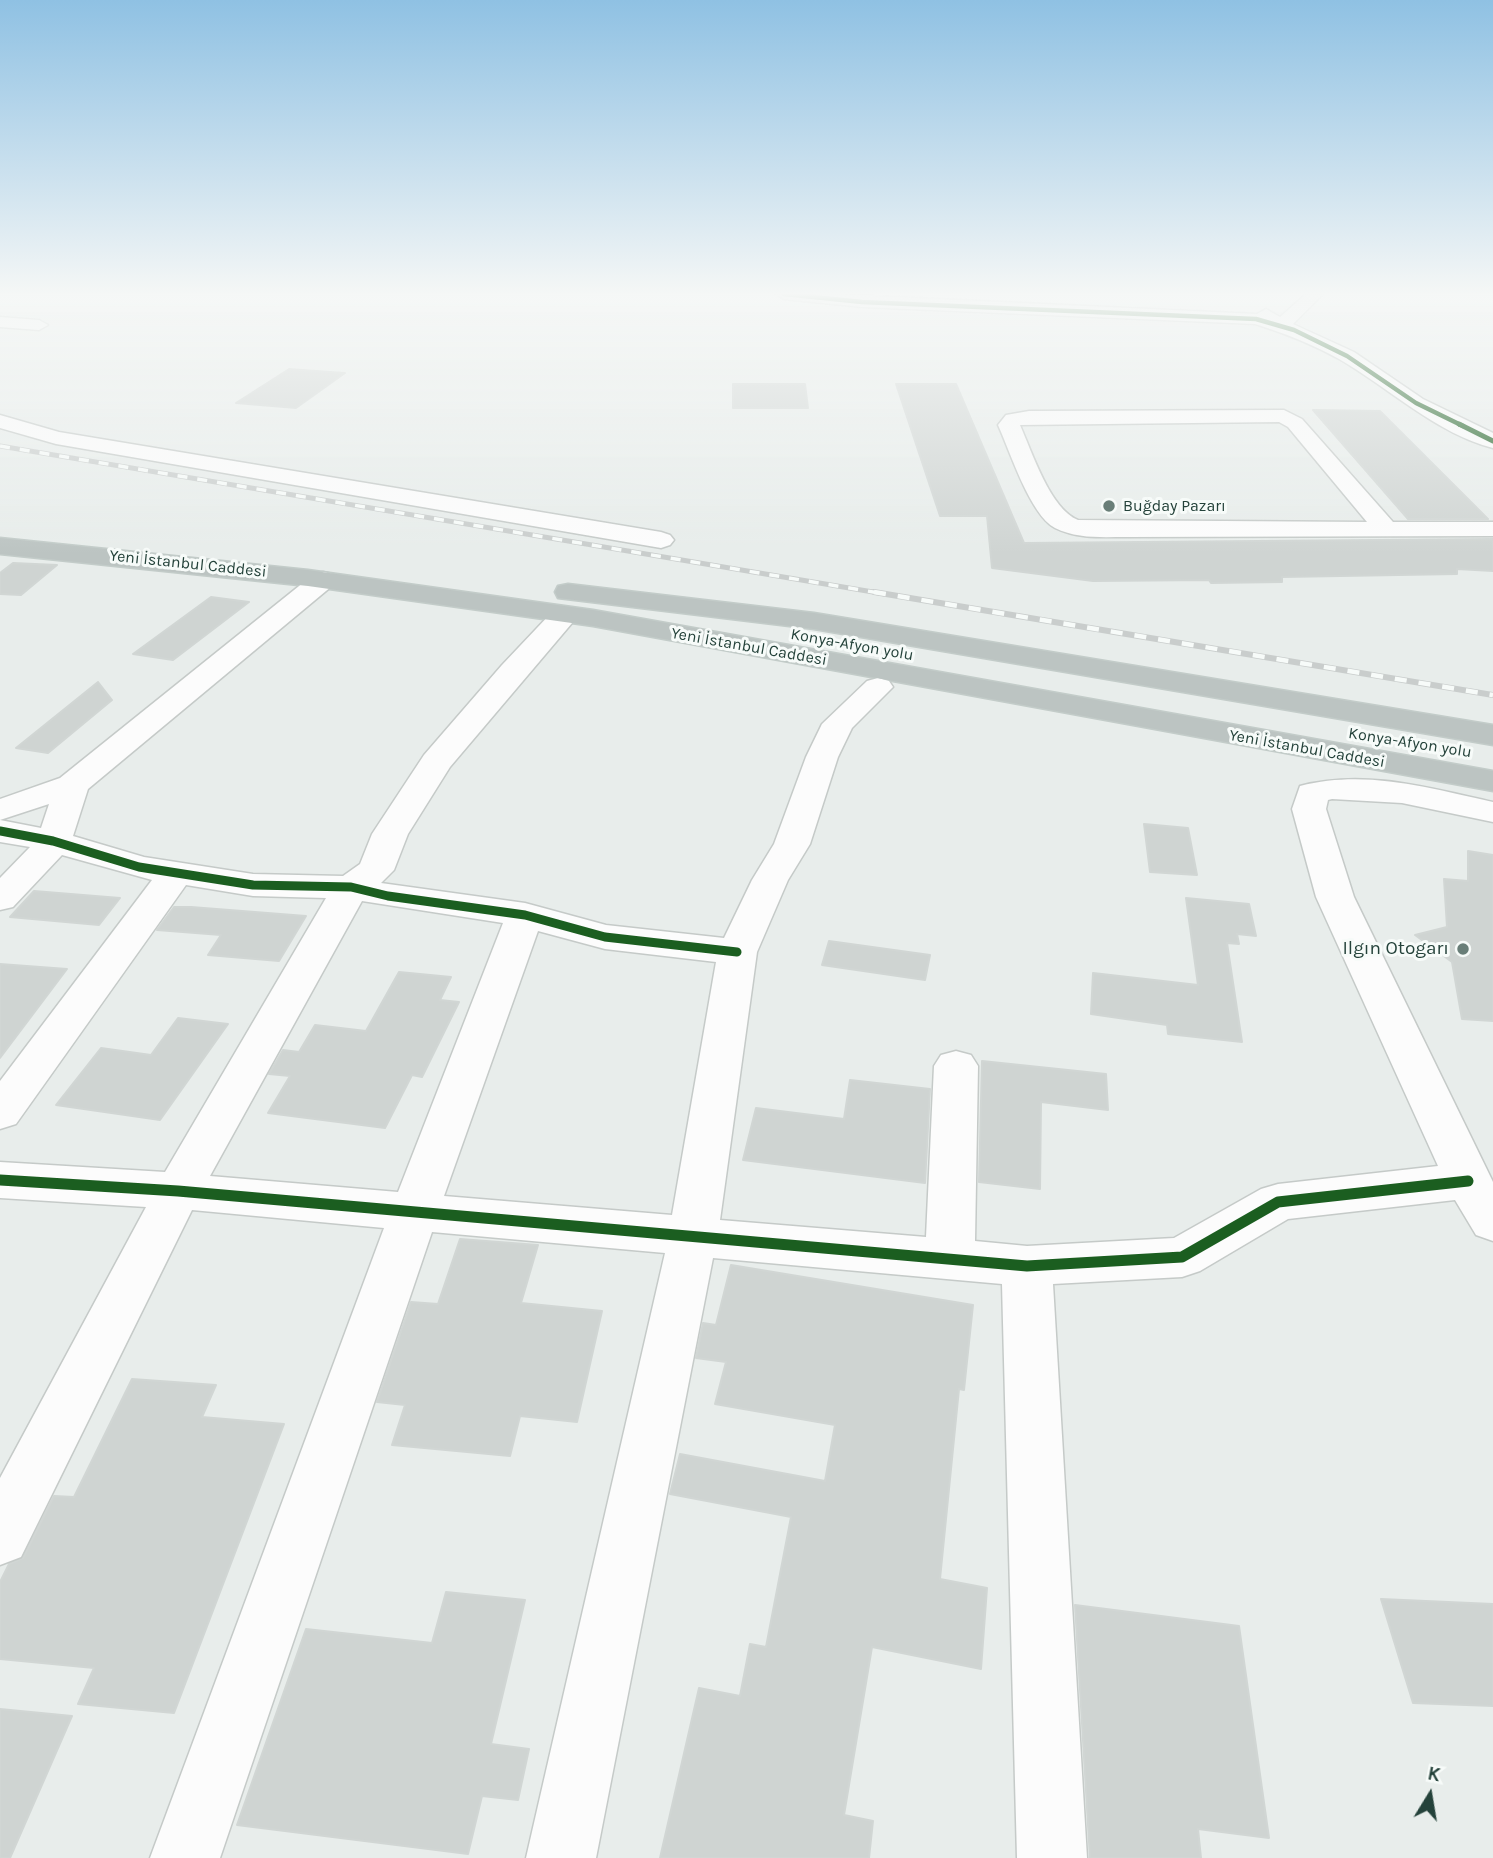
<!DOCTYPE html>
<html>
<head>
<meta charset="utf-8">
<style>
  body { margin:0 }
  #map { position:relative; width:1493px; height:1858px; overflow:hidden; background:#e8edeb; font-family:Karla,sans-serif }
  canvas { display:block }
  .north { position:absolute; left:1395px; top:1760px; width:70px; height:70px; -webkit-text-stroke:5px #f7fbf9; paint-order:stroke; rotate:11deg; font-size:19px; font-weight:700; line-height:28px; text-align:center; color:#24423a }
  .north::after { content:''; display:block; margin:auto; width:24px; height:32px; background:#24423a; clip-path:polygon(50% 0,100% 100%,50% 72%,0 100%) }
</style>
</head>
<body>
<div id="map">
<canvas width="1493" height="1858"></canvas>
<div class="north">K</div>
</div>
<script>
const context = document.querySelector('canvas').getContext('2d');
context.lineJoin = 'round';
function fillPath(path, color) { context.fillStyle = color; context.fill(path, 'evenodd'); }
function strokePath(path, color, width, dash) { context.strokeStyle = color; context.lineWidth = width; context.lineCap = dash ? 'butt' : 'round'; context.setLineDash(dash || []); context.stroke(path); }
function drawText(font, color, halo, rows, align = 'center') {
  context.font = font + ' Karla,sans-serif'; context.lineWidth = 6; context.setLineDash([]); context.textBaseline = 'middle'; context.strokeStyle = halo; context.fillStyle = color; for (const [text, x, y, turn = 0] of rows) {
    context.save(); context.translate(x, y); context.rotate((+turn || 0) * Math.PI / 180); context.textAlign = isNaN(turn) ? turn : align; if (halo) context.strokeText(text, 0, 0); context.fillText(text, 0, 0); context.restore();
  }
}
const building = new Path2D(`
  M289 369 345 373 296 408 236 403Z
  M733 384H805L808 408H733Z
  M896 384H956L1024 543 1493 539V571L1457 569V574L1282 577V582L1211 583 1209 580 1093 581 992 568 987 516H940Z
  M1313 410 1380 411 1488 519H1408Z
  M13 563 57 565 21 595 0 594V573Z
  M211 597 249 602 173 660 133 654Z
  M98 682 112 700 48 753 16 748Z
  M1144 824 1188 828 1197 875 1150 872Z
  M1468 851 1493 855V1021L1462 1019 1452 962 1415 935 1447 927 1444 879 1468 881Z
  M34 891 120 898 99 925 10 917Z
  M1186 898 1249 904 1256 936 1237 934 1239 944 1227 943 1242 1042 1168 1034 1167 1025 1091 1014 1093 973 1198 985Z
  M174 907H191L306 916 279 961 208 955 221 935 157 930Z
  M829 941 930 955 925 980 822 965Z
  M0 964 67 969 0 1058Z
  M399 972 451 977 440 1000 459 1002 422 1077 412 1075 385 1128 268 1113 290 1076 269 1074 283 1050 299 1052 315 1025 366 1031Z
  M178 1018 228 1024 160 1120 56 1105 101 1048 151 1055Z
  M982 1061 1106 1074 1108 1110 1041 1102 1040 1189 979 1182Z
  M850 1080 930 1089 925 1183 743 1160 756 1108 844 1119Z
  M460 1239 538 1245 521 1303 602 1311 577 1422 520 1416 510 1456 392 1445 405 1405 377 1402 411 1302 438 1304Z
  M731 1265 973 1305 964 1390 959 1389 940 1579 987 1588 981 1669 872 1647 844 1815 873 1821 869 1858H660L699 1688 740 1696 750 1644 766 1647 791 1517 670 1494 680 1454 825 1481 835 1425 715 1404 726 1362 696 1358 703 1323 716 1325Z
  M132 1379 216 1385 202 1417 284 1424 174 1713 78 1704 94 1668 0 1659V1582L9 1564 23 1558 54 1496 74 1497Z
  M446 1592 525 1600 491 1744 529 1749 518 1800 482 1796 468 1854 237 1825 306 1629 432 1643Z
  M1381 1599 1493 1604V1706L1413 1703Z
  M1075 1605 1239 1626 1269 1838 1198 1829 1201 1858H1090Z
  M0 1709 72 1716 10 1858H0Z`);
const minor = new Path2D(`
  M776 294H829L1257 314 1266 309 1280 317 1306 294H1323L1293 324 1354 352 1423 399 1493 433V448C1437 434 1388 387 1339 359 1312 344 1284 333 1255 324L862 307 784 299Z
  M0 317 39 320 48 325 39 330 0 327Z
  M1284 410 1302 419 1393 522H1493V536L1125 537C1102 537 1077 539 1055 528 1030 515 1010 451 998 425L1006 415 1029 411ZM1279 422 1288 427 1367 522 1078 520C1050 509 1032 452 1020 425Z
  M0 415 59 432 661 532 670 535 674 540 670 545 661 548 56 444 0 428Z
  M323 572 332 574 336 580 332 586 88 789 73 836 144 857 253 874 343 876 360 864 372 834 424 755 502 665 554 610H574L578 616 450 767 408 834 394 870 381 883 525 903 606 925 724 938 752 880 774 844 806 757 822 724 867 681 878 678 889 681 893 687 852 728 838 757 810 844 788 880 757 952 720 1220 926 1237 934 1066 941 1055 956 1051 971 1055 978 1066 975 1241 1027 1246 1174 1238 1261 1189 1278 1184 1438 1166 1316 897 1292 809 1300 786C1366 769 1428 788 1493 802V822L1402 803 1332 799 1328 800 1326 809 1354 897 1493 1182V1241L1476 1235 1455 1200 1288 1219 1200 1271 1182 1277 1053 1284 1087 1858H1017L1002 1284 713 1258 596 1858H526L665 1253 432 1232 220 1858H150L384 1228 192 1210 21 1557 0 1565V1478L146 1207 0 1198V1162L165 1172 326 898 253 896 186 885 16 1124 0 1129V1081L152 880 62 855 13 907 0 910V878L30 847 0 842V820L41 828 49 804 0 820V799L60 778 314 574ZM362 901 503 923 398 1192 210 1176ZM538 931 605 949 716 962 672 1215 444 1196Z`);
const highway = new Path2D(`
  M0 538 308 570 593 610 1493 771V791L593 626 308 586 0 554Z
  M568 584 814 613 1493 725V745L814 629 558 598 555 592 558 586Z`);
const railFar1 = new Path2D(`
  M0 446 885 594`);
const rail = new Path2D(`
  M874 592 1493 695`);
const cyclewayFar3 = new Path2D(`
  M784 294 862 302 1256 319 1294 330 1347 356 1416 403 1463 426`);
const cyclewayFar2 = new Path2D(`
  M1459 424 1493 441`);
const cyclewayFar1 = new Path2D(`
  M0 831 53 841 139 867 253 885 351 887 388 896 525 915 605 937 737 952`);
const cycleway = new Path2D(`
  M0 1180 178 1191 1027 1266 1182 1257 1278 1202 1468 1181`);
const markers = [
  [1109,506,7,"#697e78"],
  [1463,949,7,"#697e78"]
];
const farPoinames = [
  ["Buğday Pazarı",1123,506]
];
const farStreetnames = [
  ["Yeni İstanbul Caddesi",188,564,6],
  ["Konya-Afyon yolu",852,645,10],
  ["Yeni İstanbul Caddesi",749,647,10],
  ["Konya-Afyon yolu",1410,743,9],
  ["Yeni İstanbul Caddesi",1307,749,10]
];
const poiNames = [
  ["Ilgın Otogarı",1449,949]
];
fillPath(building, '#cfd4d2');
strokePath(building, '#d1d6d4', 2);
strokePath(minor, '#c5cac8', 3);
strokePath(highway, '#c3ccc9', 3);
fillPath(minor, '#fcfcfc');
fillPath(highway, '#bcc4c2');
strokePath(railFar1, '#c9cdcc', 5);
strokePath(rail, '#c9cdcc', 6);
strokePath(railFar1, '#f7fbf9', 3.5, [10]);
strokePath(rail, '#f7fbf9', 4.5, [12]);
strokePath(cyclewayFar3, '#1b5e20', 4.5);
strokePath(cyclewayFar2, '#1b5e20', 5);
strokePath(cyclewayFar1, '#1b5e20', 9);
strokePath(cycleway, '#1b5e20', 11);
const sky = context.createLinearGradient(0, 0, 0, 554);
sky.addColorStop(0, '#8fc1e3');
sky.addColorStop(0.53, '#f5f7f6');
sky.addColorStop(1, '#f5f7f600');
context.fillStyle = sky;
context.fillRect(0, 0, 1493, 554);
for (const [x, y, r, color] of markers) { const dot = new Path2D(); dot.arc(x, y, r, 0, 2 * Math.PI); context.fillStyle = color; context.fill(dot); strokePath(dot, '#f7fbf9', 2.5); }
drawText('16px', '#24423a', '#f7fbf9', farPoinames, 'left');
drawText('16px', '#24423a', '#f7fbf9', farStreetnames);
drawText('19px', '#24423a', '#f7fbf9', poiNames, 'right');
</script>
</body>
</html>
